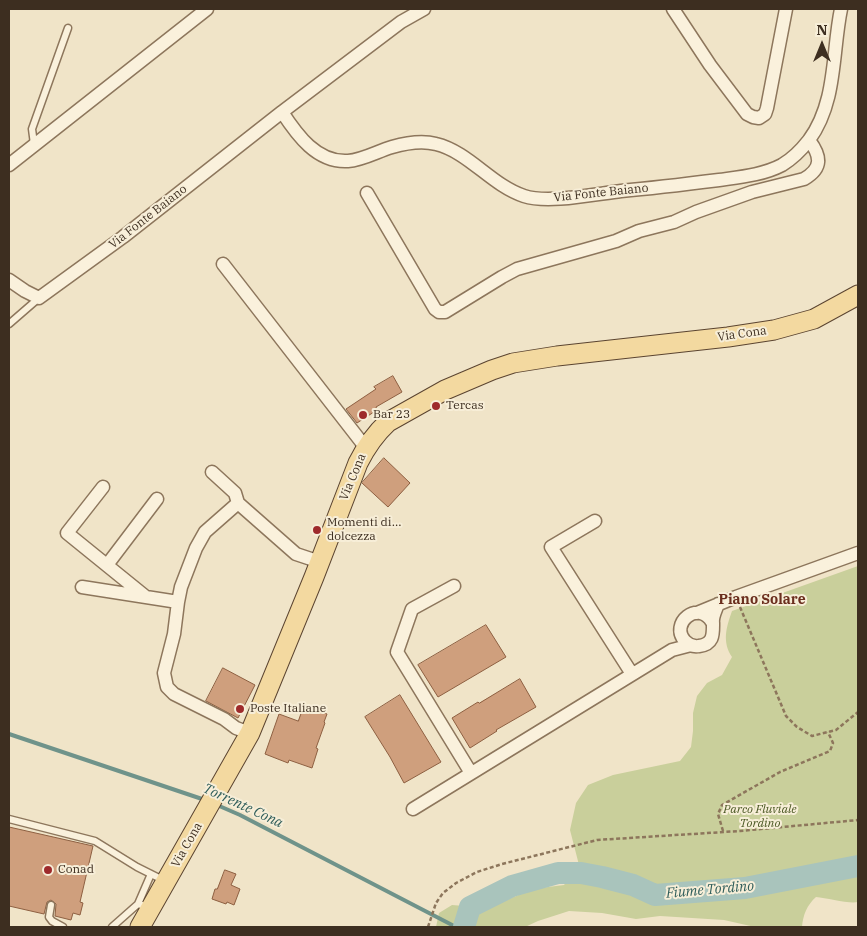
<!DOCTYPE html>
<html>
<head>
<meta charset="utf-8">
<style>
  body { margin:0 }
  #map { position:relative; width:867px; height:936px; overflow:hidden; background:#f0e4c8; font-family:"IBM Plex Serif",serif }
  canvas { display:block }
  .frame { position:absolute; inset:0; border:10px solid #3d2e20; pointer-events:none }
  .north { position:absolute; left:797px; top:20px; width:50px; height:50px; -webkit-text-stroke:4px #f7eed8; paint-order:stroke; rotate:0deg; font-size:14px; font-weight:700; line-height:20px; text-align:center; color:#3d2e20 }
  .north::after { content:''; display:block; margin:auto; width:18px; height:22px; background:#3d2e20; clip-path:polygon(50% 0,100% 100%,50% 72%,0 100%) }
</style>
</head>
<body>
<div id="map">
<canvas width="867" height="936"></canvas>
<div class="frame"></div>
<div class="north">N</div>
</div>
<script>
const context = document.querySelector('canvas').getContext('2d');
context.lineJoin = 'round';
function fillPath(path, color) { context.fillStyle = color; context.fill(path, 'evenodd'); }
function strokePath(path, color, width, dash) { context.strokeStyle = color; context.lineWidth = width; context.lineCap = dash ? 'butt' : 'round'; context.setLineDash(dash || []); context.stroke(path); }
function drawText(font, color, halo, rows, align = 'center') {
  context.font = font + ' "IBM Plex Serif",serif'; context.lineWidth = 4; context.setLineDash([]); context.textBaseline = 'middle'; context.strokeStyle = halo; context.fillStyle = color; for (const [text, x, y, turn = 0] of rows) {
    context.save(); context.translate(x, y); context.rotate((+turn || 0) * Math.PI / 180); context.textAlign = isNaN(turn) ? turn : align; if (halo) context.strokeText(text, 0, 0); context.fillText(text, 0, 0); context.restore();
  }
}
const green = new Path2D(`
  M858 566V902C849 904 827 898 816 897 807 905 803 915 802 927H755L724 920 660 916 636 919 602 913 569 911 538 921 525 927H436L439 913 452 905 489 908 532 889 564 885 579 865 570 830 576 803 588 785 613 775 680 761 691 747 693 731V713L697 696 707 683 722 675 732 657C722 642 726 628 732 611Z`);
const stream = new Path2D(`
  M9 734 205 800
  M217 805 240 815 456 927`);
const river = new Path2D(`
  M464 927 470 907 512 886 558 873H581L602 877 633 885 655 895 745 888 858 866`);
const building = new Path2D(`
  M393 376 402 392 376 407 377 410 357 423 346 409 376 389 374 387Z
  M384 458 410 483 388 507 362 483Z
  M486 625 506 657 438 697 418 665Z
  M223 668 255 685 238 718 206 701Z
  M520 679 536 707 496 730 497 731 470 748 452 718 478 702 479 703Z
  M400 695 441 762 404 783 390 757 365 717Z
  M304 706 327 714 324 722 325 723 316 748 318 749 312 768 289 760 288 763 265 754 279 714 298 721Z
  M9 827 93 846 80 902 83 903 80 915 73 913 71 920 55 916 56 904 51 900 47 902 44 914 9 906Z
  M225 870 236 874 231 885 240 889 234 905 227 902 226 904 212 899 215 889H217Z`);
const path = new Path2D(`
  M740 607 786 716 797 727 812 736 836 730 858 712
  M723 831 718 814 722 805 780 772 830 751 833 743 828 732
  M428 927 436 903 443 893 456 883 477 872 502 864 597 840 740 831 858 820`);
const lane = new Path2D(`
  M34 144 32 129 68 28
  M9 324 39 298
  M9 819 95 841 137 867 165 881
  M138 904 151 874
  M51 905 49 917 52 921 63 927
  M112 927 138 904 149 907`);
const street = new Path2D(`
  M424 9 401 22 282 112C297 135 317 163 348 161 363 160 378 151 392 147 406 143 421 140 436 144 469 152 491 185 524 196 548 204 595 194 621 191 654 188 687 184 719 180 740 177 763 175 782 165 792 159 802 149 809 140 837 102 832 52 841 9
  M673 9 710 65 747 114 753 117 759 118 765 114 767 108 786 9
  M9 165 207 9
  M367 193 435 309 439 312H445L502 277 517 269 616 241 639 231 674 222 696 212 752 192 804 179C823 168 821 156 809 140
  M223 264 366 448
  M9 280 25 291 39 298 123 237 282 112
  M212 472 235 493 238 503
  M103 487 67 533 146 597
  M595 521 551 547 632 674
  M107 565 157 499
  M454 586 412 609 397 652 471 773
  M82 587 178 602
  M697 613 736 597 858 553
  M712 622C698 599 669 624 685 641 689 645 694 647 699 646 714 644 713 634 713 623 712 617 716 610 718 604
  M250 733 236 728 224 719 174 694 167 687 164 673 174 634 178 602 181 587 196 548 205 532 238 503 296 554 320 562
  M413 809 672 650 691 645`);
const primary = new Path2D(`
  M140 927 250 733 314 577 358 463C366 447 375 434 388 422L445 390 492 370 513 363 557 356 728 337 774 330 814 319 858 295`);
const markers = [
  [436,406,5,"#9e2a2b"],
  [363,415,5,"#9e2a2b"],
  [317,530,5,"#9e2a2b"],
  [240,709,5,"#9e2a2b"],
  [48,870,5,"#9e2a2b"]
];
const streetNames = [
  ["Via Fonte Baiano",601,193,-6],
  ["Via Fonte Baiano",148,217,-38],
  ["Via Cona",742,334,-8],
  ["Via Cona",353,477,-67],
  ["Via Cona",187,845,-60]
];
const poiNames = [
  ["Tercas",446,406],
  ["Bar 23",373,415],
  ["Momenti di...",327,523],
  ["dolcezza",327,537],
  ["Poste Italiane",250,709],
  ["Conad",58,870]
];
const parkNames = [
  ["Parco Fluviale",760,810],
  ["Tordino",760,824]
];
const neighbourhoodNames = [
  ["Piano Solare",762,600]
];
const waterNames = [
  ["Torrente Cona",243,806,25],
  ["Fiume Tordino",710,890,-5]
];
fillPath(green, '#c9cf9b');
strokePath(stream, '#6f938a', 4);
strokePath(river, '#a9c4bc', 22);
fillPath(building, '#cf9f7d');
strokePath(building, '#8d5f41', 1);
strokePath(lane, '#8d765c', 9);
strokePath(street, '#8d765c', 15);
strokePath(primary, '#5b4430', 21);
strokePath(path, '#8d765c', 2.5, [4, 2.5]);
strokePath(lane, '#faf1dc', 6);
strokePath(street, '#faf1dc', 12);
strokePath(primary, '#f3d9a0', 19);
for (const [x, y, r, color] of markers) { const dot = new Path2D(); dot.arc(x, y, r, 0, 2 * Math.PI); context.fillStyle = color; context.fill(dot); strokePath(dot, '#f7eed8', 2); }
drawText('12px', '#3d2e20', '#f7eed8', streetNames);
drawText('12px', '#3d2e20', '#f7eed8', poiNames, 'left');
drawText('italic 12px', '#4d5a26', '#f7eed8', parkNames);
drawText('bold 14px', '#6b2e1e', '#f7eed8', neighbourhoodNames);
drawText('italic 14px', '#2f5d5a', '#f7eed8', waterNames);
</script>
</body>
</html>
